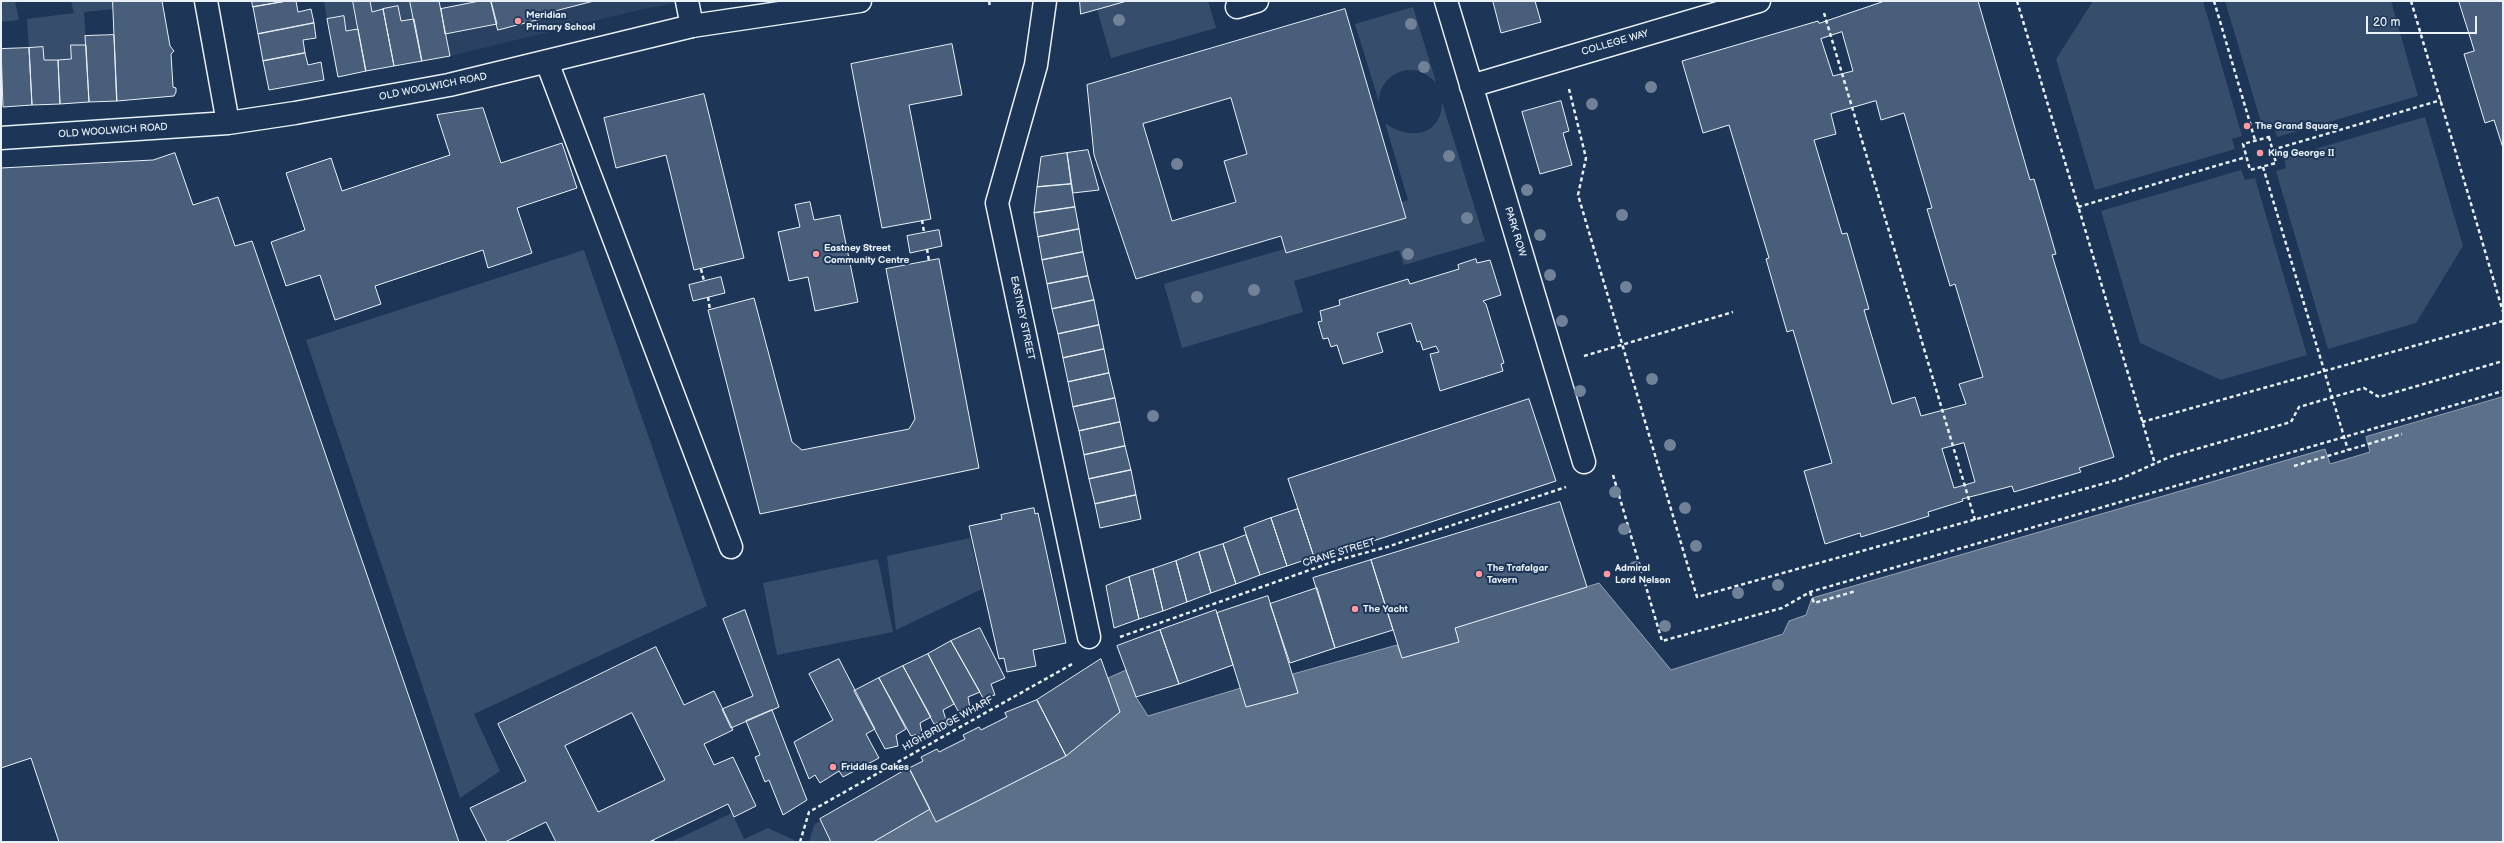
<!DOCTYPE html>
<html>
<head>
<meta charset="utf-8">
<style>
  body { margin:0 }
  #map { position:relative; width:2504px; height:843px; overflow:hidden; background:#1d3557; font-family:"Balsamiq Sans",sans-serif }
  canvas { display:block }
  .frame { position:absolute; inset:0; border:2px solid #e8f1f8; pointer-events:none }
  .scale { position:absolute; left:2366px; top:16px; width:111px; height:18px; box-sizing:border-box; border:2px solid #e8f1f8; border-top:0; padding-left:5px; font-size:12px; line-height:14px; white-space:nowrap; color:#e8f1f8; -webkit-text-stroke:3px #1d3557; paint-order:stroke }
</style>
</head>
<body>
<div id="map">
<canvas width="2504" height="843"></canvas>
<div class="frame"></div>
<div class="scale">20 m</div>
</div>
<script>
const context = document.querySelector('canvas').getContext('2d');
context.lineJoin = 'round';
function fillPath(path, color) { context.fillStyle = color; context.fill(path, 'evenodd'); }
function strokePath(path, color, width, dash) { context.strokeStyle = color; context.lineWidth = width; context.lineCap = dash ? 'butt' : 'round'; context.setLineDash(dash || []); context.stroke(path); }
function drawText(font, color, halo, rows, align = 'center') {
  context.font = font + ' "Balsamiq Sans",sans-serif'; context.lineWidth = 4; context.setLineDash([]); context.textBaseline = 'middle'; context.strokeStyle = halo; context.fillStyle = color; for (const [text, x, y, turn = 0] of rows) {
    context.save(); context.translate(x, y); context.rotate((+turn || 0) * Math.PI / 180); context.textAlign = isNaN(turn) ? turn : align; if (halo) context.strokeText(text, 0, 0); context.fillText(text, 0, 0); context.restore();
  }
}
const built = new Path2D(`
  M439 1H689L648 8 450 56Z`);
const green = new Path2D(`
  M1 1H15L19 20 1 22Z
  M71 1H113V9L84 12 86 45H71V59L44 60 43 47 29 48 27 19 74 13Z
  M324 1H353L358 29 346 31 344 17 327 19Z
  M370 1H410L414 19 401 21 398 7 372 12Z
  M1127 1H1208L1216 28 1111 58 1097 9Z
  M2093 1H2203L2242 136 2232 139 2235 149 2095 190 2056 59Z
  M2225 1H2391L2418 96 2277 137 2274 126 2263 129Z
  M1413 7 1436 82C1428 76 1421 70 1411 70 1394 69 1378 85 1379 102L1355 24Z
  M1442 102 1485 241 1404 265 1399 250 1294 281 1303 312 1182 348 1164 284 1284 249 1286 253 1406 218 1402 202 1408 200 1385 123C1409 141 1442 136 1442 102Z
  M2425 117 2463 246 2416 323 2328 349 2276 171 2286 168 2284 158Z
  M2241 170 2245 180 2255 178 2307 355 2221 380 2140 343 2101 211Z
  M584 250 707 606 474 714 500 771 460 798 306 340Z
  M970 538 982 589 896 630 887 556Z
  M878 559 893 632 777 655 763 583Z
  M732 813 744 839 768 828 794 840V842H671Z
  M821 820 831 842H809L814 825Z`);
const water = new Path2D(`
  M2503 397V842H873L930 809 937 822 1066 756 1120 712 1108 678 1126 670 1136 697 1148 716 1241 688 1246 707 1298 693 1293 674 1397 645 1402 658 1459 642 1455 628 1599 583 1671 670 1783 634 1789 621 1806 615 1812 598 2325 449 2330 464 2370 452 2366 437Z`);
const building = new Path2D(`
  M113 1H162L170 46 174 51 171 54 173 87 176 88V92L174 96 117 101Z
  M252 1H287L253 7Z
  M287 1H296L298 12 311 9 314 23 258 34 253 7Z
  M353 1H370L372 12 383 9 394 66 366 71Z
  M410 1H439L450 56 422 61Z
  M480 1H491L497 24 445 34 441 9Z
  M491 1H594L547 13 548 17 498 30Z
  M1080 1H1127L1081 14Z
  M1496 1H1535L1541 22 1501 33 1493 2Z
  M1885 1H1978L2030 180 2034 179 2056 254 2052 255 2114 457 2079 468 2081 472 2014 492 2012 486 1962 499 1963 501 1928 512 1929 516 1861 537 1860 533 1825 544 1804 471 1832 463 1793 330 1787 332 1766 259 1769 258 1729 125 1703 133 1682 61 1818 21 1819 23ZM1842 32 1853 71 1833 76 1821 39ZM1876 101 1881 120 1904 113 1932 208 1927 209 1950 286 1955 284 1983 377 1959 384 1966 404 1921 416 1915 397 1892 404 1864 310 1869 309 1847 233 1842 234 1814 140 1836 134 1831 114ZM1964 443 1975 482 1954 488 1942 449Z
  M2459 1H2503V148L2494 120 2485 123 2464 54 2474 51Z
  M398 6 401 21 414 19 422 61 394 66 383 9Z
  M1345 9 1406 218 1286 253 1281 236 1136 279 1094 155 1087 85ZM1231 98 1247 154 1224 161 1236 202 1172 221 1143 124Z
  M344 16 346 31 358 29 366 71 338 77 327 19Z
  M314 23 316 38 303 40 305 53 263 61 258 34Z
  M114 35 117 101 89 102 85 36Z
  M952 44 962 95 909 105 931 219 882 228 851 64Z
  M71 45H86L89 102 60 104 58 60 71 59Z
  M43 47 44 60H58L60 104 32 105 29 48Z
  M29 48 32 105 3 107 1 49Z
  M305 53 308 65 321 62 324 80 269 90 263 61Z
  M704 94 744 258 694 270 666 155 616 168 604 118Z
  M1561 101 1569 131 1563 133 1572 165 1540 174 1522 112Z
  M483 108 501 163 562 143 577 188 517 208 532 253 488 268 483 250 375 286 381 304 335 320 320 275 286 286 271 242 305 230 286 173 331 158 342 191 450 155 437 115Z
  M1088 150 1099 190 1073 193 1067 153Z
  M175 153 193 205 218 197 235 246 252 241 459 842H59L31 758 1 768V168L153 160Z
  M1067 153 1071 184 1037 187 1041 157Z
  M1071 184 1075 207 1034 213 1037 187Z
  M810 202 814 220 840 215 858 302 815 311 808 277 789 281 778 232 800 227 795 205Z
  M1075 207 1079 229 1038 237 1034 213Z
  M1079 229 1083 252 1042 260 1038 237Z
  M939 230 942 246 910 253 907 236Z
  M1083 252 1088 276 1047 284 1042 260Z
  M939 259 979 468 760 514 708 310 754 298 792 442 802 450 909 429 915 419 886 269Z
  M1476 259 1477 263 1490 260 1501 295 1483 301 1486 304 1504 363 1501 364 1503 371 1440 391 1430 354 1439 352 1436 346 1423 350 1420 341 1417 342 1411 323 1377 333 1383 352 1343 364 1337 345 1331 347 1328 338 1323 339 1318 322 1322 321 1320 311 1340 305 1339 300 1408 279 1410 284 1459 269 1458 265Z
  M1088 276 1094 300 1052 309 1047 284Z
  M721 277 725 293 693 301 689 285Z
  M1094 300 1099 325 1058 334 1052 309Z
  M1099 325 1104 349 1063 358 1058 334Z
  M1104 349 1109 373 1068 382 1063 358Z
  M1109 373 1115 398 1073 407 1068 382Z
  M1115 398 1120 422 1079 431 1073 407Z
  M1529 399 1556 481 1370 542 1369 538 1314 557 1288 479Z
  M1120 422 1125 446 1084 455 1079 431Z
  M1125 446 1131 470 1089 479 1084 455Z
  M1131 470 1136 495 1095 504 1089 479Z
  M1136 495 1141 519 1100 528 1095 504Z
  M1560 502 1587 587 1455 628 1459 642 1402 658 1371 560Z
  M1034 508 1035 514 1038 513 1066 643 1033 650 1036 666 1007 672 1004 658 999 659 969 526 1002 519 1001 515Z
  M1298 509 1314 557 1287 566 1271 518Z
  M1271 518 1287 566 1260 575 1244 528Z
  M1246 535 1260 575 1236 584 1223 544Z
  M1223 544 1236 584 1211 593 1199 552Z
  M1199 552 1211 593 1187 602 1176 561Z
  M1371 560 1393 630 1335 648 1313 578Z
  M1176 561 1187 602 1163 611 1153 569Z
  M1153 569 1163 611 1139 619 1129 577Z
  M1129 577 1139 619 1114 628 1106 586Z
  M1317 588 1335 648 1290 663 1270 604Z
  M1268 596 1298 693 1246 707 1217 613Z
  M745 610 779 707 731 728 722 709 753 696 723 619Z
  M1216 610 1233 665 1179 684 1160 630Z
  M980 628 1005 678 991 684 995 695 983 698 951 641Z
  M1160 630 1179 684 1136 697 1117 646Z
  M951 641 980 692 968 697 970 708 958 711 928 654Z
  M656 647 684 705 714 691 733 730 704 744 714 765 733 757 756 806 734 817 728 804 649 842H556L546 822 505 842H487L470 808 526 781 498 724ZM632 713 665 780 598 812 565 746Z
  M928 654 954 704 943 710 946 720 934 724 903 666Z
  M839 659 875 729 866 734 879 758 843 777 839 771 820 783 815 775 809 779 794 742 833 720 809 674Z
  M1101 659 1120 712 1066 756 1037 700Z
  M903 666 931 717 920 723 922 733 911 736 879 678Z
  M879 678 906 729 896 735 898 746 885 749 854 691Z
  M1037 700 1066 756 936 822 909 768 923 761 921 757 937 749 939 752 965 739 963 735 979 727 981 730 1007 717 1005 713Z
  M772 710 807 800 783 815 769 780 765 782 755 757 760 755 746 721Z
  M909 768 930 809 873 842H831L820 819Z`);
const path = new Path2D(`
  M989 1 990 7
  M2017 1 2155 464
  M2214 1 2255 140
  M2411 1 2503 312
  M1824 13 1975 520
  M1569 89 1586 158 1578 195 1697 597 2120 479 2172 456 2291 422 2299 407 2364 388 2379 397 2503 361
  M2269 137 2276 163 2250 170 2243 144Z
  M2272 150 2441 100
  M2263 167 2348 450
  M2078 207 2246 157
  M922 220 924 232
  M927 249 929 261
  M701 269 704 281
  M708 297 710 310
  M1584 356 1733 312
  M2142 422 2503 321
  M2294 466 2402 434
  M1613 475 1662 641 1782 608 1810 592 2503 391
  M1810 592 1814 603 1856 591
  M1120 637 1338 560 1387 547 1566 487
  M653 840V842
  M800 842 809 812 1074 663`);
const lane = new Path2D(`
  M687 1 692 26
  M1237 7 1257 1
  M547 62 731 547`);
const street = new Path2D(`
  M206 1 228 123
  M1045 1 1036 65 997 203 1089 637
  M1446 1 1584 462
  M1471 86 1759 1
  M1 138 228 123 295 113 449 85 692 26 860 1`);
const trees = [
  [1119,20],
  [1411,24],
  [1424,67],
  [1651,87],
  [1592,104],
  [1449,156],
  [1177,164],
  [1527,190],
  [1622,215],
  [1467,218],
  [1540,235],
  [1408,254],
  [1550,275],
  [1626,287],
  [1254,290],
  [1197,297],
  [1562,321],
  [1652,379],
  [1580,391],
  [1153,416],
  [1670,445],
  [1615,492],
  [1685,508],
  [1624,529],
  [1696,546],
  [1635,567],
  [1778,585],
  [1738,593],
  [1665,626]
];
const markers = [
  [518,21,4,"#ff9aa2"],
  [2247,126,4,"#ff9aa2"],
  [2260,153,4,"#ff9aa2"],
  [816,254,4,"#ff9aa2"],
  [1479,574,4,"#ff9aa2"],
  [1607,574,4,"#ff9aa2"],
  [1355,609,4,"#ff9aa2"],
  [833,767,4,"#ff9aa2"]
];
const poiNames = [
  ["Meridian",526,15],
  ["Primary School",526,27],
  ["The Grand Square",2255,126],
  ["King George II",2268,153],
  ["Eastney Street",824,248],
  ["Community Centre",824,260],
  ["The Trafalgar",1487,568],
  ["Tavern",1487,580],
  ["Admiral",1615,568],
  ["Lord Nelson",1615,580],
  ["The Yacht",1363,609],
  ["Friddles Cakes",841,767]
];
const streetNames = [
  ["COLLEGE WAY",1615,43,-16],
  ["OLD WOOLWICH ROAD",433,87,-11],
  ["OLD WOOLWICH ROAD",113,131,-4],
  ["PARK ROW",1515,232,73],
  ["EASTNEY STREET",1022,318,78],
  ["CRANE STREET",1339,553,-17],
  ["HIGHBRIDGE WHARF",948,724,-29]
];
fillPath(built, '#2a4162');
fillPath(green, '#374d6c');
fillPath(water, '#5d7089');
strokePath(water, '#95a4b5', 1);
fillPath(building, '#495e7a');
strokePath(building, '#e8f1f8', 1);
strokePath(lane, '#e8f1f8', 25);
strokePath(street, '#e8f1f8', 25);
strokePath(path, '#e8f1f8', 2.5, [4, 3]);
strokePath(lane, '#1d3557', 22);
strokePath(street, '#1d3557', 22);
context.fillStyle = '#708198';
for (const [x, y] of trees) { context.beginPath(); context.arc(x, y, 6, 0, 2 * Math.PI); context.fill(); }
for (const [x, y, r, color] of markers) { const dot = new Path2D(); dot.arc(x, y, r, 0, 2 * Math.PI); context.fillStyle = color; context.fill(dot); strokePath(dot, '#1d3557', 1.5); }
drawText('bold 10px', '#e8f1f8', '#1d3557', poiNames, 'left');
drawText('10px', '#e8f1f8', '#1d3557', streetNames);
</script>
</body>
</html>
